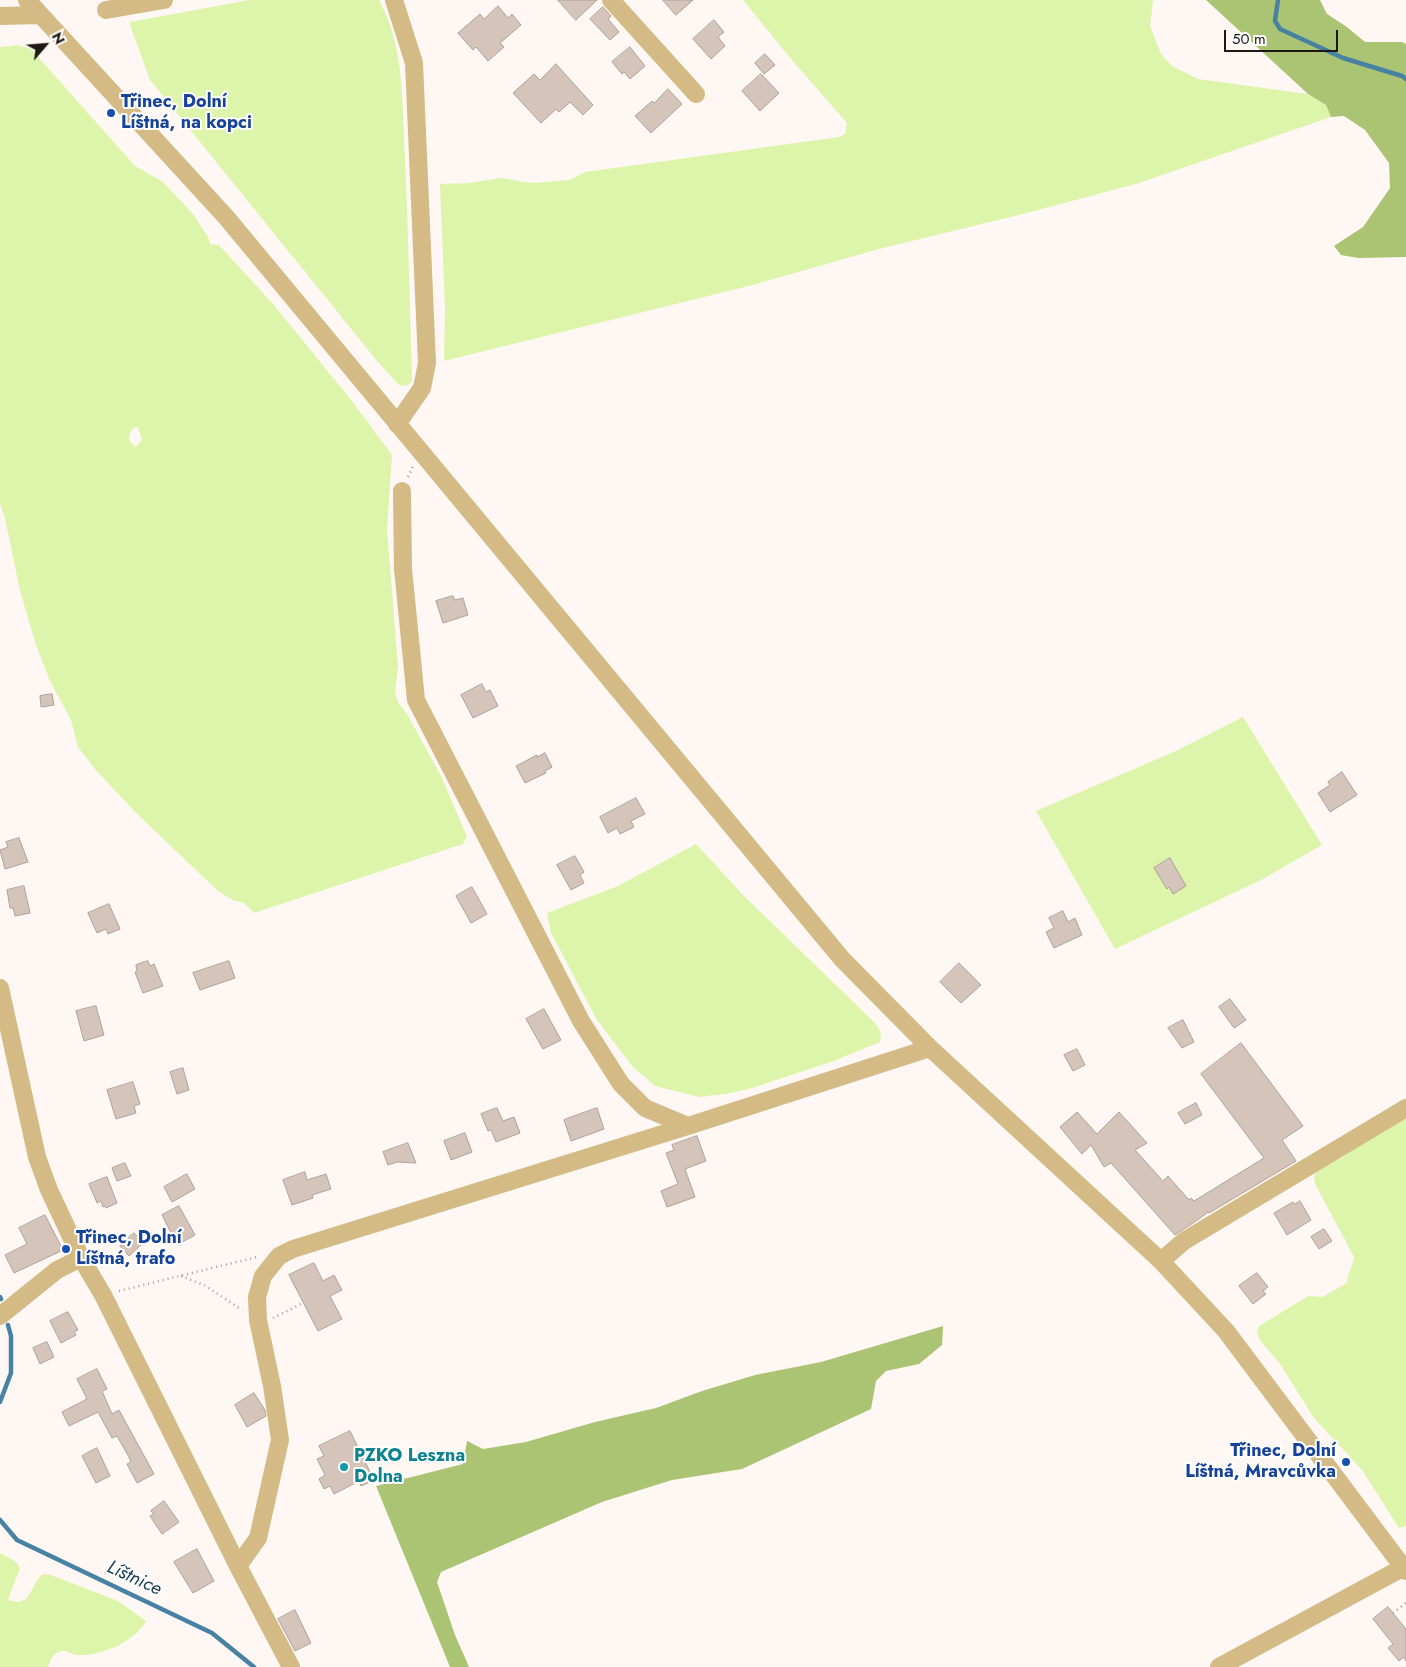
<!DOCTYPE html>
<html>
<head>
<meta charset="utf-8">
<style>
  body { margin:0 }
  #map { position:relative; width:1406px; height:1667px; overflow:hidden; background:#fef7f3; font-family:Jost,sans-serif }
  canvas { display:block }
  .north { position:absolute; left:20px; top:20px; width:50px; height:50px; -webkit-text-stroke:4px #fff; paint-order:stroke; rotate:63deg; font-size:14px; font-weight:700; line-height:20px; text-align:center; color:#1d1814 }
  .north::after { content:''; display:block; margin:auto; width:18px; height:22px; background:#1d1814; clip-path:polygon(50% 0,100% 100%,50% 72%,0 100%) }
  .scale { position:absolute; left:1224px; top:30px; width:114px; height:22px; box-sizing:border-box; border:2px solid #1d1814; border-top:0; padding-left:6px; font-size:15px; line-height:18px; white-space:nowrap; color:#1d1814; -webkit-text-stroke:4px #fff; paint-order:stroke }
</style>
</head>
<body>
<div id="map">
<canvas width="1406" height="1667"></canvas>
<div class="north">N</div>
<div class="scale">50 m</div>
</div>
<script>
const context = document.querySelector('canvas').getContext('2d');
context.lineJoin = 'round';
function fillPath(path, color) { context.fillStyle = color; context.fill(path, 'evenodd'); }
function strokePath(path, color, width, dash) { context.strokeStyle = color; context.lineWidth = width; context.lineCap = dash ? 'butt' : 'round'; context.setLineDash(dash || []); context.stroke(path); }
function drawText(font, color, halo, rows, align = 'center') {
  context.font = font + ' Jost,sans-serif'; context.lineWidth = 4; context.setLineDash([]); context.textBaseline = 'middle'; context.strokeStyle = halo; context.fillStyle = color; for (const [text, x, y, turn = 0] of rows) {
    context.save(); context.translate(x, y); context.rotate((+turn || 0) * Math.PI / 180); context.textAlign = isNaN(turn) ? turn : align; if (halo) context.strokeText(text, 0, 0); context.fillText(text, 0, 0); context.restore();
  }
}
const green = new Path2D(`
  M249 0H379C405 47 402 104 405 156 408 231 410 306 412 381L407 386 399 385 377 361 150 80 131 28 130 22Z
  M743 0H1153L1150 26 1161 54 1172 66 1198 79 1308 94 1326 105 1331 117 1136 184 1027 213 879 249 749 286 444 361 445 308 440 184 469 183 501 178 531 183 570 180 585 172 839 137 845 134 847 123 791 59Z
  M18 45 31 49 135 166 163 182 193 214 208 237 210 244 219 245 273 304 352 401 392 455 387 529 398 667 395 693 398 702 407 714 442 778 467 837 463 844 254 913 244 903 233 900 218 891 136 813 94 768 78 747 71 720 49 679 36 645 20 591 5 518 0 504V47ZM135 427H138L142 440 136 447C127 441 127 433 135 427Z
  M1243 717 1322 845 1263 879 1115 949 1036 811 1176 751Z
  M696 844 743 895 871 1019C878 1027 883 1031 880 1042L831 1062 749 1089 726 1094 699 1097 655 1086 632 1066 597 1020 551 933 547 913 618 886Z
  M1406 1116V1526L1399 1528 1362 1470 1314 1418 1280 1364 1259 1339 1257 1332 1259 1326 1308 1296 1322 1297 1347 1283C1348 1271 1352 1268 1354 1257L1315 1184 1314 1176 1318 1170 1343 1157 1366 1140Z
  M0 1553 16 1562 20 1568 8 1600C33 1608 29 1585 43 1574L51 1575 118 1601 146 1621C134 1642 102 1656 78 1655 70 1655 67 1648 59 1652 53 1654 50 1661 48 1667H0Z`);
const forest = new Path2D(`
  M1206 0H1320L1327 14 1347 27 1365 42H1402L1406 44V257L1358 258 1341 255 1334 246 1363 227 1390 188 1389 163 1365 130 1344 116 1331 117 1326 105 1308 94Z
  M943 1326 942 1345 919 1364 886 1371 876 1381 871 1409 742 1469 672 1480 602 1502 441 1572 437 1582 455 1635 469 1667H450L376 1486 463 1464 467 1441 483 1449 526 1442 595 1422 656 1408 702 1391 755 1375 821 1362Z`);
const stream = new Path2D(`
  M1278 0 1275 21 1280 29 1343 58 1402 76 1406 79
  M0 1297 1 1299
  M0 1402 11 1373V1336L8 1325
  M0 1520 17 1540 212 1633 254 1667`);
const building = new Path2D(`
  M558 0H597L576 20Z
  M663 0H693L676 15Z
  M498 6 508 18 512 14 521 25 500 43 504 47 488 61 476 47 473 50 458 33 480 14 484 19Z
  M603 7 611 16 608 19 619 32 610 40 590 19Z
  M714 20 724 32 718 37 725 46 711 59 693 39Z
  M630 47 645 66 630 79 624 72 622 74 612 62Z
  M765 54 775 65 764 74 755 63Z
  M556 64 593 105 583 115 570 102 559 112 556 109 541 123 513 93 534 74 540 80Z
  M761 74 779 93 760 111 742 91Z
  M668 89 682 104 651 133 635 116 652 101 654 103Z
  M453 596 455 600 463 598 468 615 443 623 436 601Z
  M482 684 486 692 490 690 498 706 473 718 461 695Z
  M52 694 54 705 41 707 40 696Z
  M545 753 552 767 545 771 546 773 525 783 516 766 537 755V757Z
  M1342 772 1357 795 1330 812 1318 793 1330 785 1328 782Z
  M636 798 645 814 631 821 634 827 620 834 617 828 608 833 600 817Z
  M19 838 28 862 5 869 0 850 8 847 6 842Z
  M575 856 584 872 580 875 584 883 571 890 557 865Z
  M1170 858 1186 886 1173 894 1169 887 1167 889 1154 868Z
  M24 886 30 913 15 916 13 908H10L7 890Z
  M472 887 487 914 471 923 456 896Z
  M109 904 120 929 108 934 106 929 97 933 88 913Z
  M1063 911 1068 922 1075 918 1082 935 1054 948 1046 932 1054 928 1049 918Z
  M148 961 150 966 154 964 163 986 143 993 135 972 137 971 136 965Z
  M229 961 235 978 200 990 193 973Z
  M959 963 981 985 961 1003 940 982Z
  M1230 999 1246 1020 1234 1028 1219 1007Z
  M96 1006 104 1035 84 1041 76 1011Z
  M544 1009 561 1040 543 1049 526 1019Z
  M1183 1020 1194 1042 1182 1048 1168 1028Z
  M1241 1043 1303 1126 1282 1140 1296 1161 1209 1213 1208 1212 1199 1219 1175 1235 1111 1163 1104 1167 1091 1145 1082 1154 1060 1127 1077 1112 1097 1134 1119 1112 1147 1143 1135 1150 1163 1181 1168 1176 1189 1200 1191 1198 1194 1201 1264 1158 1201 1074Z
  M1077 1049 1085 1065 1073 1071 1064 1055Z
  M183 1068 189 1090 177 1094 170 1072Z
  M133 1082 140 1104 134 1106 136 1113 116 1119 107 1090Z
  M1196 1103 1202 1115 1185 1124 1178 1113Z
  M497 1108 503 1121 514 1117 520 1133 496 1142 491 1130 488 1131 481 1114Z
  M597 1108 604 1129 571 1141 564 1120Z
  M465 1133 472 1152 451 1160 444 1141Z
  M697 1136 706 1161 685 1169 695 1197 667 1207 661 1191 678 1184 666 1153 674 1150 672 1145Z
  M408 1143 416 1163 397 1162 388 1165 383 1152Z
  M125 1163 131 1176 117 1181 112 1168Z
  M305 1172 307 1180 326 1174 331 1189 312 1195 313 1198 292 1205 283 1180Z
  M187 1174 195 1189 172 1202 164 1187Z
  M107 1177 117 1203 106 1208 105 1206 103 1207 101 1201 97 1203 89 1184Z
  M1300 1201 1311 1220 1287 1235 1274 1213 1293 1202 1295 1204Z
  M179 1206 195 1235 177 1245 162 1215Z
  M45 1215 63 1250 14 1273 5 1255 27 1244 19 1228Z
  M1324 1229 1332 1241 1319 1249 1311 1237Z
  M134 1233 143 1243 129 1256 120 1246Z
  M314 1263 323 1281 334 1275 342 1290 330 1296 342 1319 318 1331 289 1275Z
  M1257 1273 1268 1287 1263 1291 1266 1294 1253 1304 1239 1286Z
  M68 1312 78 1330 74 1332 76 1335 61 1343 50 1321Z
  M47 1342 54 1357 40 1364 33 1348Z
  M97 1369 107 1389 102 1391 112 1414 119 1410 154 1474 137 1483 127 1464 131 1462 129 1457 117 1436 112 1438 98 1412 69 1426 62 1412 87 1399 77 1379Z
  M254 1393 265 1410 266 1416 247 1427 235 1405Z
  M350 1431 374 1480 361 1486 359 1481 334 1494 330 1486 324 1489 319 1479 325 1475 317 1459 324 1456 319 1446Z
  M97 1448 110 1476 96 1483 82 1456Z
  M164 1501 179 1522 162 1534 150 1516 154 1514 151 1511Z
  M197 1549 214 1581 193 1593 174 1562Z
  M1388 1607 1406 1629V1661L1404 1657 1399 1661 1388 1648 1393 1644 1373 1619Z
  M295 1610 311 1643 295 1651 278 1619Z`);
const path = new Path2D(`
  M408 477 413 466
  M181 1276 206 1286 242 1310
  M119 1291 257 1257
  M273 1318 303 1303
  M1393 1613 1406 1603`);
const minor = new Path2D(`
  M27 0 226 217 842 959 930 1048 1161 1261 1226 1331 1406 1571
  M394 0 414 63 427 363 422 388 397 424
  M611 0 696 94
  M106 10 164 0
  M0 16 40 15
  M402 491 403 569 416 700 581 1021 621 1084 645 1108 688 1126 930 1048
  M0 988 37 1157 49 1190 81 1258 103 1295 238 1566 291 1667
  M1161 1261 1184 1241 1406 1108
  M0 1316 57 1270 81 1258
  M238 1566 258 1538 280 1440 272 1386 258 1320 257 1297 263 1276 279 1256 293 1249 688 1126
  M1219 1667 1406 1566`);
const markers = [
  [111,113,5,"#1a4fb4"],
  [66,1249,5,"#1a4fb4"],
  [1346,1462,5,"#1a4fb4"],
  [344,1467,5,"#0f9aa8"]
];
const transitNames = [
  ["Třinec, Dolní",121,103],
  ["Líštná, na kopci",121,124],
  ["Třinec, Dolní",76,1239],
  ["Líštná, trafo",76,1260],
  ["Třinec, Dolní",1336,1452,"right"],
  ["Líštná, Mravcůvka",1336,1473,"right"]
];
const cultureNames = [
  ["PZKO Leszna",354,1457],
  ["Dolna",354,1478]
];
const waterNames = [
  ["Líštnice",134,1579,25]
];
fillPath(green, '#dcf5ab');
fillPath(forest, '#aac473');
strokePath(stream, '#4782a4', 4.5);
fillPath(building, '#d4c4ba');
strokePath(building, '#b0a197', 1);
strokePath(path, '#a49d99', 2.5, [1, 4]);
strokePath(minor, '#d4bb85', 18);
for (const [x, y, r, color] of markers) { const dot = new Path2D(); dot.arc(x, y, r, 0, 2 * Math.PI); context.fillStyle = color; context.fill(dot); strokePath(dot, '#fff', 2); }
drawText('bold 18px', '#164399', '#fff', transitNames, 'left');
drawText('bold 18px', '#0d838f', '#fff', cultureNames, 'left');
drawText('italic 19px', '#1c4156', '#fff', waterNames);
</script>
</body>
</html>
